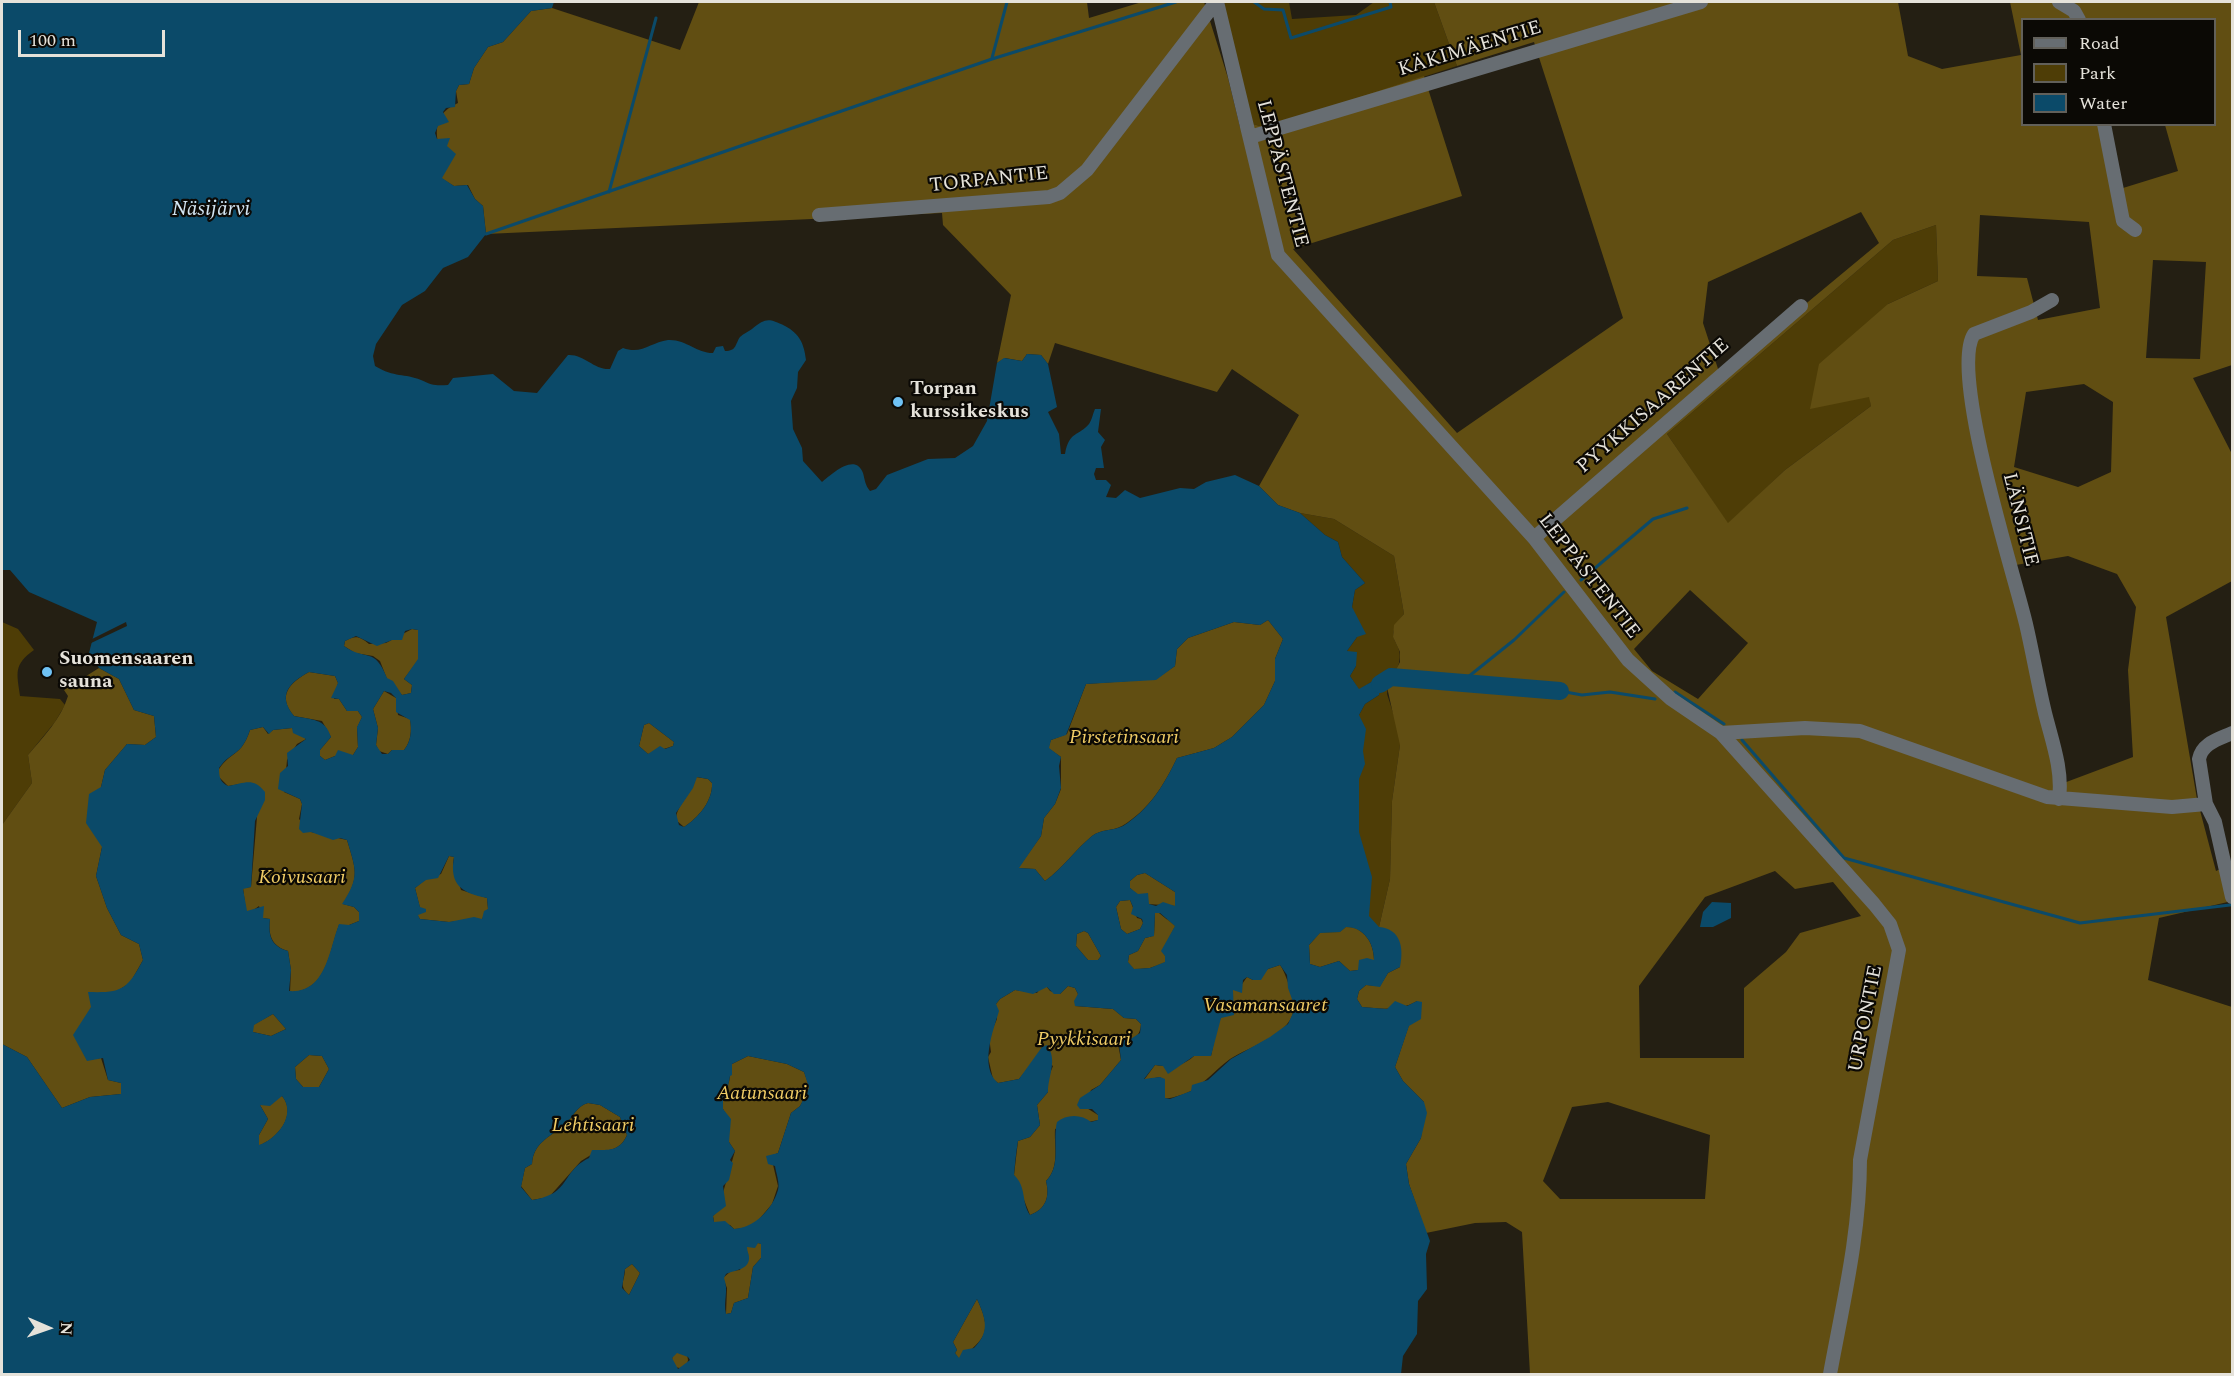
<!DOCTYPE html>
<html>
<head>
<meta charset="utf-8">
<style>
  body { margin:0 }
  #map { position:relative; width:2234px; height:1376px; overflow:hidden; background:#241f13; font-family:Spectral,serif }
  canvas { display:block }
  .frame { position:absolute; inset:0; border:3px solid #e5e2da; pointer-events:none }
  .legend { position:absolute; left:2021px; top:18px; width:195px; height:108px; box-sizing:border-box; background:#0b0905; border:2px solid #62605a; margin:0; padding:8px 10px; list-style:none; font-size:18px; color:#e5e2da }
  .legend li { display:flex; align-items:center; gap:12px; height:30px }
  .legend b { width:30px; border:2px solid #62605a }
  .north { position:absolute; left:18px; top:1298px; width:60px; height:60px; -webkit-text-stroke:4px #0b0905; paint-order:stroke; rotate:92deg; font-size:16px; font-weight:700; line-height:24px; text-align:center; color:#e5e2da }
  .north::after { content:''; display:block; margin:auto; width:21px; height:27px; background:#e5e2da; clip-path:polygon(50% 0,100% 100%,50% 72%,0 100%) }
  .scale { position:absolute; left:18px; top:30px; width:147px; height:27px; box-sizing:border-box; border:3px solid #e5e2da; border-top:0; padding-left:8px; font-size:18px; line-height:21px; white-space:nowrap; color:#e5e2da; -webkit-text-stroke:4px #0b0905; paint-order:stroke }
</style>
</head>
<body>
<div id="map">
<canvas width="2234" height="1376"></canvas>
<div class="frame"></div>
<ul class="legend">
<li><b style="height:8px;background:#676d72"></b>Road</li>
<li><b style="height:16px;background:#4e3d06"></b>Park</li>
<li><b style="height:16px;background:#0b4a69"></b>Water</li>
</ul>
<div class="north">N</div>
<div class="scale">100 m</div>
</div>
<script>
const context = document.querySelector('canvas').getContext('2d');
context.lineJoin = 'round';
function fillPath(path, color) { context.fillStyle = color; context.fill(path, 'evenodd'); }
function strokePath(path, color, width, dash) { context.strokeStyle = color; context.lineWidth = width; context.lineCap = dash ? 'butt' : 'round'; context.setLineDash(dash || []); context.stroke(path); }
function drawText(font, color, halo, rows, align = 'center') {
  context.font = font + ' Spectral,serif'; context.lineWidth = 4.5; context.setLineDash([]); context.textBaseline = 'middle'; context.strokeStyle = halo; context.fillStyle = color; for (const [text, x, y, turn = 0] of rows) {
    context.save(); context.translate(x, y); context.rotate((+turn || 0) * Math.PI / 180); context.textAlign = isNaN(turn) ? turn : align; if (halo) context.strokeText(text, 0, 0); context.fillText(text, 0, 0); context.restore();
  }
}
const green = new Path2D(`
  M1222 2H1289L1292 19 1356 15 1374 2H1434L1457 66 1266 128 1253 124Z
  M1936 225 1938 281 1888 304 1870 397 1871 406 1785 470 1728 524 1667 434 1893 240Z
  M1300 513 1334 519 1394 556 1404 614C1380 642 1405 640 1399 663 1396 674 1387 681 1387 694L1400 734V745L1392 801 1390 879 1379 927 1117 973 1359 715 1365 704 1379 695 1373 681 1359 690 1350 676 1356 666 1347 651 1357 637 1352 607 1355 590 1365 583 1342 557 1338 542 1325 535Z
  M2 622 18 629 34 650C13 665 17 673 20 696L60 699 65 705 55 722 28 755 32 783 2 825Z`);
const forest = new Path2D(`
  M699 2H1087L1089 18 1142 2H1204L1228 78 1240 127 1253 124 1266 128 1424 76 1462 196 1293 249 1457 433 1623 318 1534 42 1457 66 1434 2H1898L1908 56 1942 69 2021 55 2010 2H2232V365L2193 378 2232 454V581L2166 617 2197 799 2216 871 2232 864V901L2159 918 2148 980 2232 1007V1374H1530L1522 1232 1506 1222 1475 1223 1426 1233 1409 1184 1406 1164 1421 1138 1424 1102 1403 1081 1395 1067 1417 1001C1400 1011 1381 1009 1362 1007L1357 999 1359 991 1366 985 1380 986 1388 973 1400 967 1379 927 1390 879 1392 801 1400 745 1387 687 1400 662V652L1393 637 1394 625 1404 614 1394 556 1334 519 1300 513 1278 505 1259 486 1299 415 1232 369 1217 392 1055 343 1048 364 1041 355 1027 354 1022 361 1005 358 997 363 1011 295 943 225 942 213 486 234 483 206 475 199 468 185 454 186 441 178 445 169C438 143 426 117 458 103L456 91 459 85 469 84 474 68 488 47 503 42 531 11 552 8 680 50ZM2022 20H2214V124L2165 125 2178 171 2123 188 2108 124H2022ZM1861 212 1879 243 1720 375 1703 323 1708 282ZM1980 215 2089 222 2100 308 2038 320 2027 278 1977 276ZM1936 225 1938 281 1888 304 1819 364 1810 409 1869 397 1871 406 1785 470 1728 523 1667 434 1893 240ZM2153 260 2206 262 2200 359 2146 358ZM2084 384 2113 402 2111 472 2078 487 2014 467 2026 392ZM2068 556 2117 574 2136 607 2128 670 2133 757 2061 784 2010 566ZM1690 590 1748 643 1698 699 1652 671 1634 649ZM1775 871 1795 889 1833 882 1861 916 1800 933 1786 952 1744 988V1058H1640L1639 986 1705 897ZM1608 1102 1710 1135 1705 1199H1560L1543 1181 1572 1107Z
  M1268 620 1283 639 1275 659V681L1264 705 1232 737 1214 748 1177 758C1164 785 1149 810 1122 826 1113 831 1101 829 1092 836 1075 850 1063 868 1045 881L1035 869 1018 868 1041 836 1044 818 1055 804 1061 789V757L1048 748 1051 740 1067 734 1086 684 1156 679 1175 666 1177 649 1188 638 1234 622 1260 625Z
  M412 629 418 630 419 659 404 679 412 685 411 693 402 695 387 679 380 661 373 656 355 653 344 646 345 641C355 635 360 636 369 644L386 643Z
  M99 668 119 679 134 710 154 716 156 737 145 745 127 744 105 770 101 787 102 847 96 876 107 908 121 935 139 944 143 960 130 983 91 1007 87 1060 101 1058 108 1080 121 1083V1094L90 1097 62 1108 27 1057 2 1044V825L32 783 28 755C43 737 61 719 68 696L64 690Z
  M309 672 335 676 338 683 334 699H339L347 711H358L362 717 357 728 358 747 353 755 335 756 325 760 320 756V750L331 737 322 721 294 716C277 696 289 683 309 672Z
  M384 691 396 698 398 715 410 719C412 730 411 742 404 750H392L388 754 379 751 376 745 378 728 373 709Z
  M649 723 674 742 673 746 648 754 639 746 644 725Z
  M263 727 268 734 273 730 292 728 306 739 297 744 287 760 284 792 300 799 302 804 299 819 311 832 347 840C356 870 360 877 343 904L354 907 359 912V921L349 925H339C329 952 327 992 290 992L291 970 288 951C272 946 268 936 270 919L263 918 259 906 252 911H246L243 888 251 887 257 817 240 784 228 786 219 777V769C232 750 241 757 250 730Z
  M696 777 708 779 712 783C713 801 698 818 684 827L676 820C676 805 693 793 696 777Z
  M449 856 454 857 453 863 461 890 487 898 488 909 482 919 449 922 420 919 417 915 420 908 415 888 426 879 441 874Z
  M1145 873 1175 892 1176 906 1148 904 1130 888V881L1137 875Z
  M1130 900 1137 918 1141 919 1143 923 1140 929 1127 934 1121 929 1116 907 1120 901Z
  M1155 913H1159L1175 926 1162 951 1165 956V962L1150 968 1134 969 1128 962 1129 955 1138 951 1145 938 1154 936Z
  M1346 927C1364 927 1374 943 1374 960L1358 970 1350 971 1339 961 1320 967 1310 964 1309 945 1320 933 1340 932Z
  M1084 931 1088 933 1101 956 1098 960H1088L1076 946 1077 934Z
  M1280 965C1286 973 1296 1003 1293 1013 1288 1035 1247 1048 1230 1059 1216 1069 1206 1082 1191 1091 1185 1094 1171 1099 1165 1098V1083L1160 1077 1144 1080 1155 1065C1171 1067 1182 1067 1194 1056H1211L1217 1027 1233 989 1238 990 1247 977 1253 980 1268 969Z
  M1068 986 1075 988 1078 994 1075 1006 1113 1009 1124 1018 1136 1019 1141 1024C1140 1039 1131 1040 1118 1044L1121 1060 1100 1085 1091 1090 1085 1107 1098 1115V1120L1055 1129C1054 1147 1060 1167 1046 1181 1050 1197 1046 1209 1030 1215L1014 1175 1018 1141 1030 1137 1040 1125 1037 1105 1048 1092V1078L1053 1066 1038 1056 1019 1079 998 1083 993 1079 988 1057 991 1052 989 1037 997 1019 996 1004 1000 999 1015 990 1037 993 1041 987H1047L1050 991 1060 994Z
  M273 1014 286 1029 271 1036 253 1032V1025Z
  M309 1055 322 1056 329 1069 319 1087H303L296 1079 295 1067Z
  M748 1056 787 1064 804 1072 810 1088 800 1106 791 1113 778 1153 771 1156 778 1186 772 1204 756 1223 747 1228 734 1229 730 1225 714 1222 713 1216 718 1210 735 1151 729 1142 727 1116 723 1109V1094L729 1082 732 1064Z
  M282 1096C298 1115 277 1139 258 1146L259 1135 268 1119 260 1105Z
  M588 1103 600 1105 620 1117 627 1135C622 1147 612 1152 599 1150L581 1161 549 1197 532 1200 521 1186 525 1168 532 1164C533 1143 550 1137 564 1125 573 1118 576 1106 588 1103Z
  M758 1243 762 1244 761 1258 753 1267 748 1298 734 1303 731 1313 726 1314 727 1288 723 1278 731 1271 740 1270 747 1247Z
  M632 1264 640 1273 629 1295C618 1285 625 1281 625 1269Z
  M977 1299C992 1331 987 1338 959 1359L955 1353 957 1350 953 1342Z
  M672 1360a8 8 0 1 1 16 0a8 8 0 1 1-16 0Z`);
const water = new Path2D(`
  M2 2H554L552 8 531 11 503 42 488 47 474 68 469 84 459 85 456 91 455 107 446 108 443 112 449 122 438 126 435 133 437 139 450 138 447 146 456 154 442 178 454 186 467 185 475 199 483 206 486 234 468 257 443 268 425 291 402 305 376 344 373 356 375 366C395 378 404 373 421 380 432 385 435 386 448 385L453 378 493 374 514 391 537 393 568 355C584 354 594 370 610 369L618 351 623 348C642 355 651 342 668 340 686 339 696 353 713 353L716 347 723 346 725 351C737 351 735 344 740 337 743 334 749 331 752 329 766 318 768 318 785 326 800 334 804 344 806 360L798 372 797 388 791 401 793 429 802 448 803 461 822 482C831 475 855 452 863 473 865 480 865 485 870 491L876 489 887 475 928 459 955 458 973 446 987 421 997 363 1004 358 1022 361 1027 354 1041 355 1048 364 1057 407 1048 412 1059 434 1061 454H1065C1069 431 1079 436 1089 424 1092 420 1093 413 1095 409H1101L1098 432 1105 440 1101 447 1104 468H1096L1094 474 1096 480H1106L1111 485 1106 497 1116 498 1125 490 1140 498 1180 488 1194 489 1206 482 1235 475 1259 486 1278 505 1300 513 1325 535 1338 542 1342 557 1365 583 1355 590 1352 607 1366 634 1357 637 1347 651 1357 652 1356 666 1350 676 1359 689 1373 681 1380 684 1379 695 1365 704 1359 715 1366 729 1363 751 1365 764 1359 779V832L1372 877 1369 916 1379 927C1401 929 1404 948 1400 967L1388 973 1380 987 1366 985 1359 991 1357 999 1362 1007 1387 1009 1395 1001 1407 1006 1417 1001 1422 1002 1421 1019 1409 1026 1395 1067 1403 1081 1424 1102 1427 1113 1421 1138 1406 1164 1409 1184 1430 1241 1426 1254 1427 1289 1418 1301 1417 1334 1403 1356 1401 1374H2V1044L27 1057 62 1108 90 1097 121 1094V1083L108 1080 103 1058 87 1061 73 1035 91 1007 88 992C122 993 127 990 143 960L139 944 121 935 107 908 96 876 102 847 86 823 89 794 101 787 105 770 127 744 145 745 156 737 154 716 134 710 119 679 99 668 89 653 97 622 29 592 10 570H2ZM1268 620 1283 639 1275 659V681L1264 705 1232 737 1214 748 1177 758C1164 785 1149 810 1123 826 1113 831 1101 829 1092 836 1075 850 1063 868 1045 881L1035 869 1019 868 1041 836 1044 818 1055 804 1061 788 1059 766 1061 757 1049 748 1051 740 1066 735 1086 684 1156 680 1175 666 1177 649 1188 638 1234 622 1260 625ZM412 629 418 630V659L404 679 412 685 411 693 402 695 393 681 387 678C374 646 367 662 344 646L345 641 356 636 377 646 392 640H402L405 631ZM309 672 335 676 338 683 331 698 339 699 347 711H358L362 717 357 727 358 747 353 755 338 750 335 756 325 760 320 756V750L331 737C325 718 312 720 294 716 277 695 289 683 309 672ZM384 691 391 693 396 698V712L410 720C412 730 411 742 404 750H392L388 754H382L376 745 378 728 373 709ZM649 723 674 742 673 746 665 749 660 746 648 754 639 746 644 725ZM263 727 269 734 273 730 292 728 293 733 306 739 287 753 288 766 280 773 278 789 300 799 302 804 299 829 303 833 311 832 333 840 340 838 347 840C356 870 360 877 342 904L354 907 359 912V921L349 925 339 924C329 950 326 994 289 991L291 970 288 951C271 946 268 936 270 919L263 918 264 906 247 911 243 889 251 887 255 821 265 800V792C253 777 245 783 228 786 220 782 219 777 219 768 232 750 241 757 250 730ZM697 777 708 779 712 783C713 801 698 818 684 827L679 825 676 813 693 788ZM449 856 454 857C449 885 462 893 487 898L488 909 484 911 482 919 474 917 449 922 420 919 418 915 426 912V909L420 907 415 888 426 880 438 878ZM1145 873 1175 892V906L1163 902 1156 906 1149 904 1148 893 1138 894 1130 888V881L1137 875ZM1130 900 1133 907 1131 914 1142 919 1143 923 1140 929 1127 934 1121 929 1116 907 1120 901ZM1155 913H1160L1175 926 1161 951 1165 956V962L1150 968 1134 969 1128 962 1129 955 1138 951 1145 938 1154 936ZM1346 927C1364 927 1374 943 1374 960L1367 958 1359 960 1358 970 1350 971 1339 961 1320 967 1310 964 1309 945 1320 933 1340 932ZM1084 931 1088 933 1101 956 1098 960H1088L1076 946 1077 934ZM1280 965 1287 975 1288 988 1293 1002V1013L1288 1024 1270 1037 1231 1059 1208 1080 1192 1085 1191 1091 1170 1099 1165 1098V1079L1160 1077 1144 1079 1155 1065 1163 1066 1168 1074 1194 1056H1211L1221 1018 1234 1015 1233 990 1242 993 1243 980 1247 977 1253 980H1261L1268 969ZM1068 986 1075 988 1078 994 1074 1001 1075 1006 1113 1009 1124 1018 1136 1019 1141 1024 1140 1033 1129 1040 1123 1035 1118 1036 1121 1060 1100 1085 1080 1098 1077 1105 1080 1109H1092L1098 1115V1120L1091 1122C1082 1114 1066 1114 1057 1122 1052 1142 1062 1165 1046 1181 1050 1197 1046 1209 1030 1215 1021 1202 1027 1187 1014 1175 1015 1164 1016 1152 1018 1141L1030 1137 1040 1125 1037 1105 1048 1092C1048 1075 1058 1061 1047 1045L1042 1047 1019 1079 998 1083C979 1067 993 1031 999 1011L996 1004 1000 999 1015 990 1033 994 1047 987 1054 994H1060ZM273 1014 286 1029 271 1036 253 1032 254 1025ZM309 1055 322 1056 329 1069 319 1087H303L296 1079 295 1067ZM748 1056 787 1064 804 1072 809 1088 800 1106 791 1113 778 1153 766 1156 768 1164 775 1166C776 1173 780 1183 778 1190 772 1210 754 1228 734 1229L725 1221 714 1222 713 1216 726 1206 723 1186 729 1180 733 1163 730 1160 735 1151 729 1142 731 1119 723 1109V1094L727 1092 730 1076 732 1075V1064ZM282 1096C297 1115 277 1139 259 1145V1135L268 1119 260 1105 270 1106ZM588 1103 600 1105 620 1117 627 1135C620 1152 607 1150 592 1150L589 1158C560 1172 572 1194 532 1200L521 1187 525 1168 532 1164C533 1143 550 1137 564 1125 573 1118 576 1106 588 1103ZM758 1243 761 1244V1258L753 1267 748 1298 734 1303 731 1313 726 1314C723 1301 729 1291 724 1278L726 1274C734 1270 750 1270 749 1257 749 1254 747 1251 747 1247L755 1248ZM632 1264 640 1273 629 1295 622 1288 625 1269ZM977 1299C986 1319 990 1332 974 1348L963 1350 959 1358 955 1353 957 1350 953 1342ZM677 1353 688 1357 690 1360 678 1369 672 1358Z
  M1712 902 1731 903V918L1713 927H1700L1703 912Z`);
const pier = new Path2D(`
  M126 622 127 626 89 644 90 640Z`);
const stream = new Path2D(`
  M1254 2 1264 9 1283 10 1291 38 1391 7 1390 2
  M992 58 1007 2
  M609 192 656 18
  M486 234 992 59 1176 2
  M1581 580 1653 519 1687 508
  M1463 681 1514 640 1564 592
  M1560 691 1582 695 1610 692 1655 699
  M1675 692 1724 724
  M1742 740 1844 858 2080 923 2230 905`);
const river = new Path2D(`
  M1380 684 1391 677 1560 691`);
const minor = new Path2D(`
  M1217 2 1278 255 1534 538 1628 660 1671 699 1721 733 1805 728 1860 731 2047 797 2172 807 2206 804
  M2059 2 2074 11 2079 20
  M2104 124 2123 221 2135 230
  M1250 137 1701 2
  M819 215 1049 197 1060 193 1087 170 1216 2
  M2052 300 2031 312 1974 334C1949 372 2014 573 2026 624 2033 654 2038 684 2045 713 2052 741 2063 770 2059 799
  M1534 538 1801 306
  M1721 733 1874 904 1890 924 1899 950 1860 1160C1860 1233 1843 1303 1830 1374
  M2232 733C2219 739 2202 743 2199 759L2206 804 2215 822 2232 897`);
const markers = [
  [898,402,6,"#6fc2f4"],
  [47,672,6,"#6fc2f4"]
];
const streetNames = [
  ["KÄKIMÄENTIE",1470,50,-17],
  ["LEPPÄSTENTIE",1281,174,75],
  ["TORPANTIE",989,181,-6],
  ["PYYKKISAARENTIE",1654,407,-41],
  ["LÄNSITIE",2019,520,76],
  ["LEPPÄSTENTIE",1588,577,52],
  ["URPONTIE",1867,1019,-79]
];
const poiNames = [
  ["Torpan",910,390],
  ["kurssikeskus",910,413],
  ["Suomensaaren",59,660],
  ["sauna",59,683]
];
const parkNames = [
  ["Pirstetinsaari",1124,739],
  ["Koivusaari",302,879],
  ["Vasamansaaret",1265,1007],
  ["Pyykkisaari",1084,1041],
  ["Aatunsaari",762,1095],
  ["Lehtisaari",593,1127]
];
const waterNames = [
  ["Näsijärvi",211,211]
];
fillPath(green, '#4e3d06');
fillPath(forest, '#614e12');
fillPath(water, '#0b4a69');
fillPath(pier, '#241f13');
strokePath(stream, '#0b4a69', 3);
strokePath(river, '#0b4a69', 18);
strokePath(minor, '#676d72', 14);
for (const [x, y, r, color] of markers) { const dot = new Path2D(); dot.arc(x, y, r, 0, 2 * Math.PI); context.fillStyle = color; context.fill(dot); strokePath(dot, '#0b0905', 2); }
drawText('20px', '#e5e2da', '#0b0905', streetNames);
drawText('bold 20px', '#e5e2da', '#0b0905', poiNames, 'left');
drawText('italic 20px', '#f0cc65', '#0b0905', parkNames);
drawText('italic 21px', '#d3e5f2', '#0b0905', waterNames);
</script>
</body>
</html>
